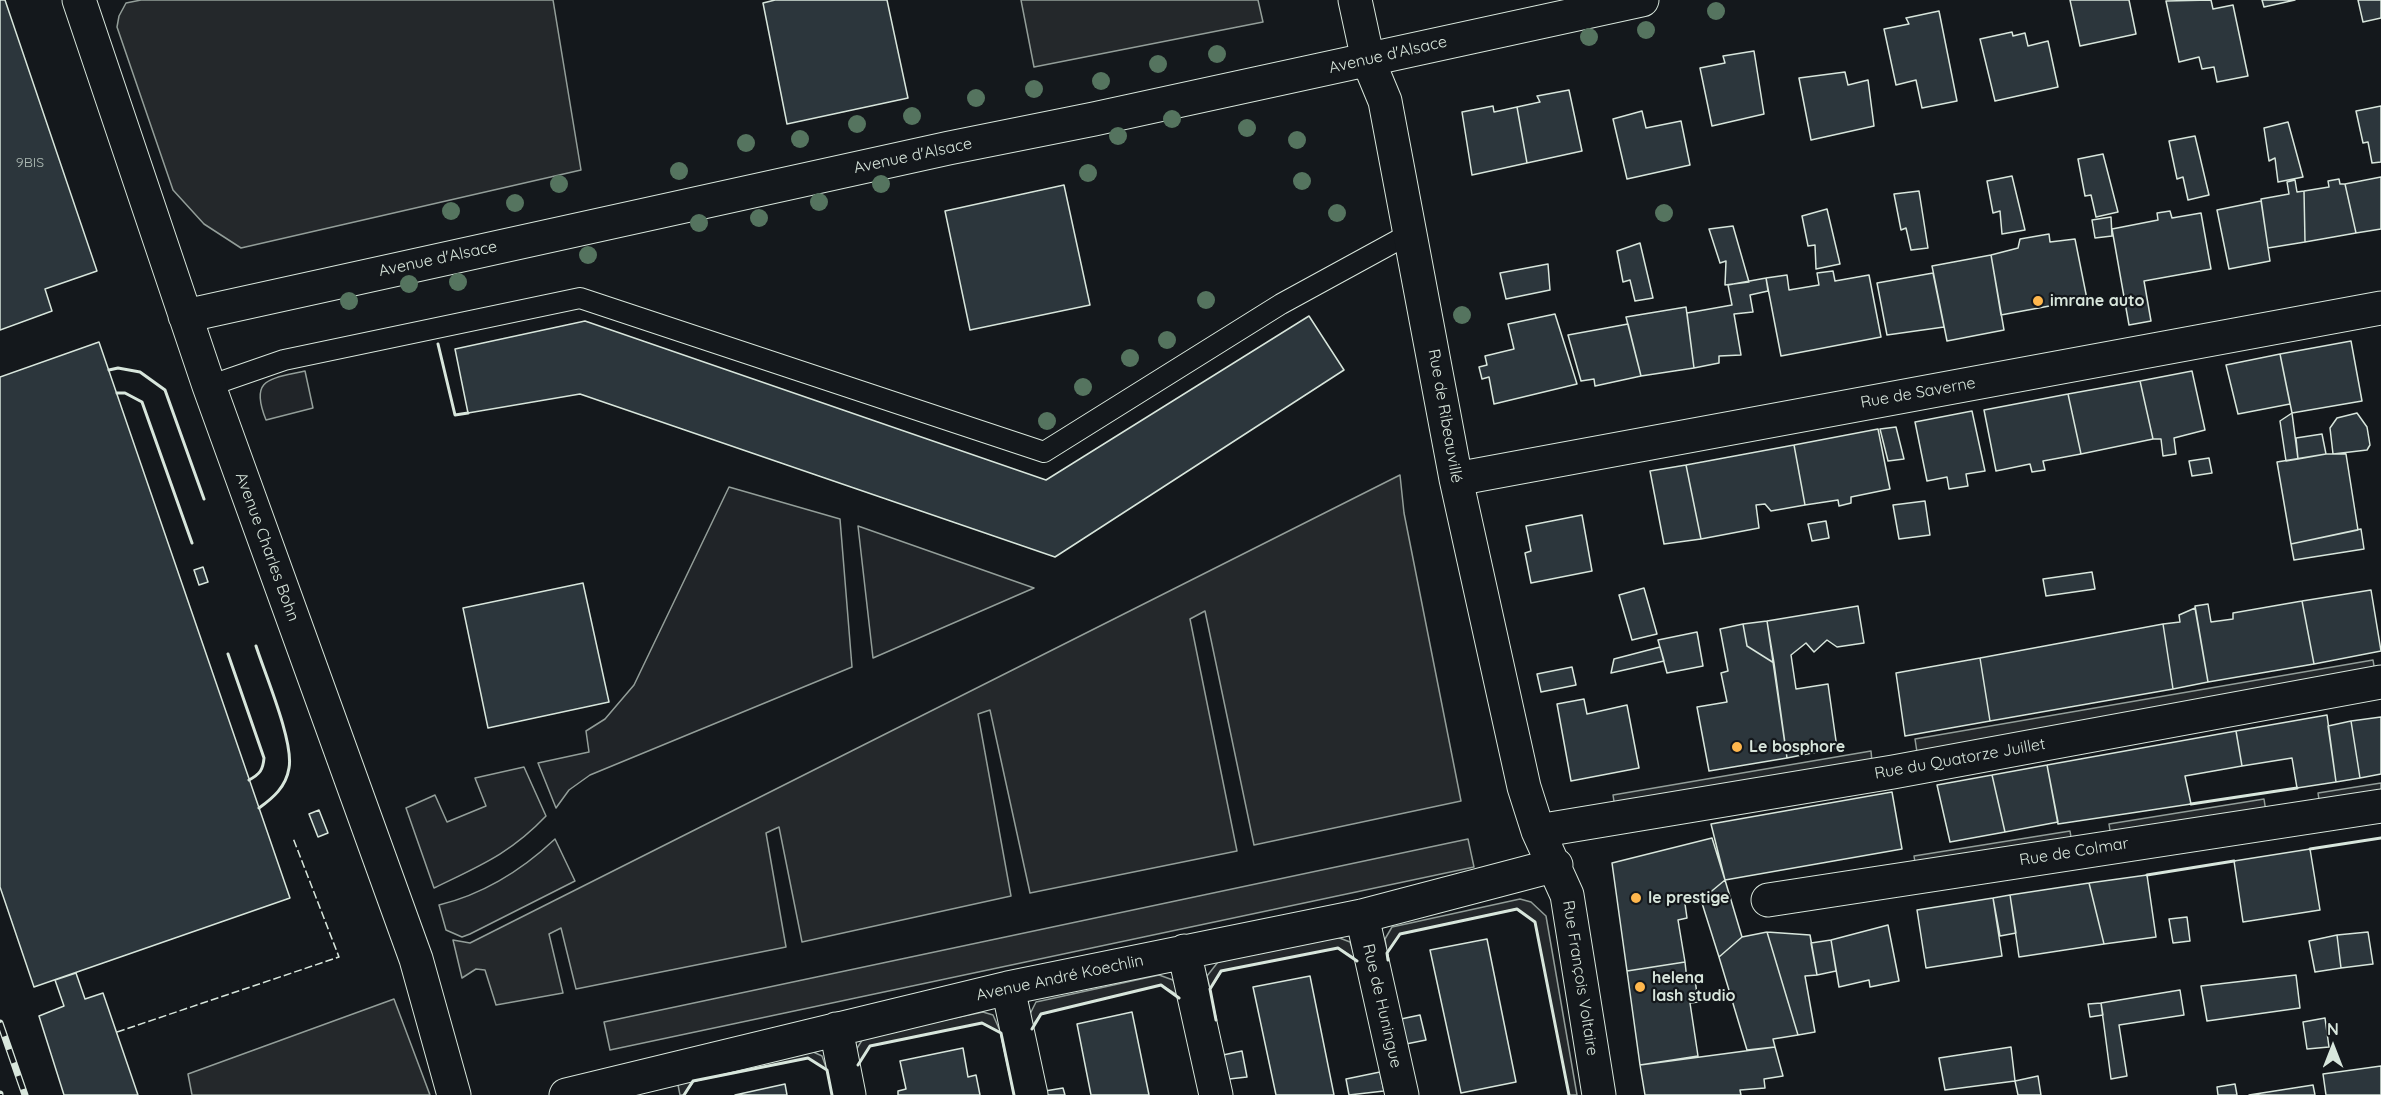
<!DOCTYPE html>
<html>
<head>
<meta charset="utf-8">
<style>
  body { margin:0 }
  #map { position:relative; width:2381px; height:1095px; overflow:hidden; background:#14181c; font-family:Quicksand,sans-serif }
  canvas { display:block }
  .north { position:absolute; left:2303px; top:1017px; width:60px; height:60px; -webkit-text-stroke:4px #14181c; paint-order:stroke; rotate:0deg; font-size:16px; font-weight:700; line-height:24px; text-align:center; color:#d8e6dc }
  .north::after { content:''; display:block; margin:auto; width:21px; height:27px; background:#d8e6dc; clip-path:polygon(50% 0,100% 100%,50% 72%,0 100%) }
</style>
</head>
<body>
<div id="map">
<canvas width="2381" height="1095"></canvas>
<div class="north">N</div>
</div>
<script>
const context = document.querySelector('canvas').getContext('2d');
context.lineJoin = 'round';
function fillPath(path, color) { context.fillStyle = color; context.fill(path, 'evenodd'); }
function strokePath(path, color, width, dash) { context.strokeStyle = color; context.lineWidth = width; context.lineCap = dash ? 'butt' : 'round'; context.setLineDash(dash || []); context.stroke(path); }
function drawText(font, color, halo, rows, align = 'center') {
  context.font = font + ' Quicksand,sans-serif'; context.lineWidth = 4.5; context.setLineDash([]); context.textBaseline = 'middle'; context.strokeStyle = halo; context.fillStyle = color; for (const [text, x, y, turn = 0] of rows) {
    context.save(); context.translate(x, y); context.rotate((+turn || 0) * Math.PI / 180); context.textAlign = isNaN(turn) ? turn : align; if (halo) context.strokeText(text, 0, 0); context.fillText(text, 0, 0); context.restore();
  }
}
const green = new Path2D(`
  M305 371 313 408 266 420C249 378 270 379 305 371Z
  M729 487 840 519 852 667 590 775 569 790 556 808 538 763 589 752 586 731 605 719 634 685Z
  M858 526 1034 588 873 658Z
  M524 767 546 816C510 854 479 866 434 888L406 808 435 795 447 822 486 806 475 778Z
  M555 839 575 881 470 934 462 937 446 930 439 905C484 894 522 870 555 839Z`);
const parking = new Path2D(`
  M141 0H553L581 170 241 248 204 224 173 190 117 27 119 16 126 3Z
  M1021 0H1258L1263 22 1034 67Z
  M1400 475 1404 513 1461 801 1254 845 1205 611 1190 619 1237 851 1030 893 990 710 978 714 1011 896 802 942 779 827 766 833 786 947 576 989 561 928 549 934 563 993 496 1005 485 970 476 969 462 978 453 940 470 943Z
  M2373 660 2375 672 1917 752 1915 739Z
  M1871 751 1872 762 1615 808 1613 795Z
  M2381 783V796L2320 806 2318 793Z
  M2264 799 2266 812 2111 837 2109 824Z
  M2070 831 2072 843 1916 868 1914 856Z
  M1468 839 1474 867 610 1050 604 1022Z
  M1520 899 1531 902 1546 916 1577 1095H1569L1535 922 1516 909 1400 934 1387 953 1385 939 1392 927Z
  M1337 937 1350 942 1356 959 1338 948 1222 971 1210 989 1207 976 1218 962Z
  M1159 975 1173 980 1179 996 1161 985 1041 1014 1032 1026 1030 1014 1036 1002Z
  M394 999 430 1095H192L188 1074Z
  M983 1012 993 1015 1001 1033 982 1023 870 1046 858 1065 856 1050 864 1037Z
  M807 1049 822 1056 827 1070 808 1058 694 1081 684 1095H680L678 1085 681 1079Z`);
const building = new Path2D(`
  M0 0H5L97 271 45 289 52 311 0 330Z
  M775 0H887L908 98 787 124 763 3Z
  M2070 0H2129L2136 34 2080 46Z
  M2211 0 2213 9 2233 5 2248 76 2217 82 2214 67 2202 69 2199 57 2179 62 2166 1Z
  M2262 0H2295L2264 7Z
  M2358 0H2381V18L2363 22Z
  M1939 11 1957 101 1922 108 1916 80 1896 85 1884 29 1909 24 1906 18Z
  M2012 32 2013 36 2025 33 2028 46 2048 41 2058 87 1995 101 1980 39Z
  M1754 51 1764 114 1712 126 1700 68 1725 63 1723 56Z
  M1845 72 1848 85 1868 80 1874 126 1811 140 1799 78Z
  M1569 90 1582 151 1527 163 1517 107 1540 102 1537 96Z
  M1493 106 1494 112 1517 107 1527 163 1472 175 1462 112Z
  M2381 106V162L2372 163 2368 142 2363 143 2356 111Z
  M1642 111 1646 128 1681 121 1690 165 1627 179 1613 119Z
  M2288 122 2303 177 2278 182 2275 158 2269 161 2264 128Z
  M2195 136 2209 195 2188 200 2183 177 2177 179 2169 141Z
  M2103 154 2118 212 2096 217 2091 195 2085 196 2078 159Z
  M2012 176 2025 230 2002 234 2000 211 1993 213 1987 181Z
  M2381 177V229L2356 233 2345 184Z
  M2339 179 2340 184H2345L2356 233 2305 242 2304 191 2329 187 2328 181Z
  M2295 180 2297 192 2304 191 2305 242 2268 248 2261 199 2289 194 2287 182Z
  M1064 185 1090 305 970 330 945 211Z
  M1919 191 1928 248 1911 250 1906 228 1901 230 1894 194Z
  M2261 201 2270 261 2229 269 2217 210Z
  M1827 209 1840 264 1816 269 1815 245 1808 246 1802 216Z
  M2170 211 2172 218 2201 213 2211 269 2144 281 2151 321 2129 325 2112 229 2158 220 2157 213Z
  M2111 217 2112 236 2095 238 2092 220Z
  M1733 226 1749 282 1725 285 1726 261 1720 263 1709 229Z
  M2049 234 2050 242 2075 239 2087 299 2001 315 1991 255 2018 248 2020 239Z
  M1640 243 1653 298 1635 301 1630 280 1623 282 1617 251Z
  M1991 255 2004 330 1947 341 1932 266Z
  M1548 264 1550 290 1506 299 1500 273Z
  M1833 271 1835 281 1869 275 1881 337 1781 356 1766 278 1787 275 1789 290 1819 285 1817 273Z
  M1933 273 1944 327 1887 335 1877 283Z
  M1766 278 1768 291 1750 295 1753 312 1734 314 1741 355 1719 356V363L1694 368 1687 313 1732 305 1728 285Z
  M1686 307 1694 368 1641 376 1626 317Z
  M1555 314 1577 384 1494 404 1489 377 1482 379 1479 367 1487 365 1485 356 1514 349 1508 324Z
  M1309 316 1344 370 1055 557 580 394 468 413 455 349 585 321 1046 480Z
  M1628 324 1641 376 1595 386 1594 379 1581 381 1568 335Z
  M2351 341 2362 401 2292 413 2280 354Z
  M99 342 290 898 34 987 0 887V377Z
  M2280 354 2290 404 2238 414 2226 365Z
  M2192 371 2205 430 2174 438 2176 454 2163 456 2161 439H2153L2140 381Z
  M2140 381 2153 439 2081 454 2068 394Z
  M2068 394 2081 454 2043 461 2045 470 2032 472 2030 464 1996 471 1984 410Z
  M1972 411 1985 471 1966 474 1968 486 1949 489 1947 477 1927 481 1915 422Z
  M2292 413 2298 459 2286 461 2280 421Z
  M2357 413 2367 427 2370 445 2367 450 2333 454 2330 428 2337 418Z
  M1896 427 1904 459 1888 461 1880 429Z
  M1878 429 1890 489 1851 497V503L1839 506 1838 500 1805 505 1794 445Z
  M2322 434 2326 454 2298 459 2296 438Z
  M1794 445 1805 505 1771 511 1765 504 1756 505 1759 528 1701 539 1686 465Z
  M2326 454H2346L2358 530 2291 544 2277 462Z
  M2209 458 2212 473 2192 476 2189 461Z
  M1686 465 1701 539 1664 544 1650 471Z
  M1925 501 1930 535 1899 539 1893 505Z
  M1582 515 1592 571 1531 583 1525 553 1531 551 1526 526Z
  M1826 521 1829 538 1812 541 1808 524Z
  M2361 529 2364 549 2294 560 2291 544Z
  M203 567 208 582 199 585 194 570Z
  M2092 572 2095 589 2046 596 2043 579Z
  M583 583 609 702 488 728 463 608Z
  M1644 588 1657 634 1632 640 1619 595Z
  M2371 590 2381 651 2314 664 2302 601Z
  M2302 601 2314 664 2208 682 2195 606 2208 604 2211 622 2233 619V613Z
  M1858 606 1864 643 1837 647 1827 640 1814 652 1806 643 1791 655 1796 689 1828 684 1837 748 1787 758 1767 621Z
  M2195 608 2208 682 2173 689 2163 624 2180 622 2179 615Z
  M1767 621 1774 663 1747 646 1743 624Z
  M1743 624 1747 646 1774 663 1787 758 1709 771 1697 707 1727 702 1721 673 1728 671 1720 629Z
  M2163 624 2173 689 1990 721 1980 658Z
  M1697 632 1703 666 1667 673 1658 640Z
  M1660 647 1664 661 1611 673 1614 659Z
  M1980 658 1990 721 1905 736 1896 673Z
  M1572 667 1576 685 1541 692 1537 674Z
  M1584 699 1587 714 1627 705 1639 768 1571 781 1557 704Z
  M2327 715 2336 782 2297 788 2292 758 2242 766 2236 731Z
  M2381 717V774L2360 778 2351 721Z
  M2351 721 2360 778 2336 782 2328 726Z
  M2236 731 2242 766 2185 776 2191 804 2058 824 2047 765Z
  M2047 765 2058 822 2005 832 1992 775Z
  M1992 775 2005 832 1950 842 1937 785Z
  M1892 792 1902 849 1725 880 1711 824Z
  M319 810 328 833 318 837 309 814Z
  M1712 838 1725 880 1701 900 1685 904 1687 918 1678 920 1685 962 1627 971 1612 863Z
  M2310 849 2320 910 2243 922 2234 861Z
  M2147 875 2156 937 2104 944 2089 883Z
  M1725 880 1742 937 1719 957 1701 900Z
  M2089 883 2104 944 2019 957 2010 895Z
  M2010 895 2016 933 2000 936 1993 898Z
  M1993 898 2002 956 1926 968 1917 910Z
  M2187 917 2190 941 2173 943 2169 919Z
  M1888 925 1899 981 1870 987 1869 980 1839 987 1831 940Z
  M1767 932 1810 935 1817 975 1805 976 1815 1032 1798 1035Z
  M1767 932 1798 1035 1773 1039 1775 1047 1747 1050 1719 957 1742 937Z
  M2368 932 2373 964 2341 968 2337 935Z
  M2337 935 2341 968 2315 972 2309 941Z
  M1487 939 1516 1082 1461 1093 1430 950Z
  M1831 940 1836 971 1817 975 1811 943Z
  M1685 962 1687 980 1695 979 1698 1002 1690 1003 1698 1056 1640 1065 1627 971Z
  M76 973 85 999 103 993 138 1095H64L39 1016 64 1006 55 980Z
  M2296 975 2300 1008 2207 1021 2201 986Z
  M1310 976 1334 1095H1276L1253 987Z
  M2180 990 2184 1015 2119 1025 2127 1076 2111 1079 2101 1003Z
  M2101 1003 2103 1015 2090 1017 2088 1004Z
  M1132 1012 1149 1095H1091L1077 1024Z
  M1420 1015 1426 1040 1406 1044 1401 1019Z
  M2325 1018 2329 1047 2307 1049 2303 1022Z
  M1775 1047 1783 1076 1764 1079 1765 1088 1740 1090 1741 1095H1645L1640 1065Z
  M2011 1047 2015 1081 1945 1090 1939 1058Z
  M963 1048 968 1077 976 1075 980 1095H898V1091L906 1089 900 1061Z
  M1242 1051 1247 1077 1229 1079 1223 1055Z
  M2381 1066V1095H2326L2323 1074Z
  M1380 1072 1384 1091 1349 1095 1346 1079Z
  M2038 1076 2041 1095H2018L2015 1081Z
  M785 1084 787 1095H735Z
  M2235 1084 2237 1095H2218L2217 1087Z
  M2313 1085 2315 1095H2249Z
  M1063 1088 1065 1095H1046L1045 1091Z`);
const lane = new Path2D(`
  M209 386 284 360 580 298 1044 452 1281 304 1411 233`);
const street = new Path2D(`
  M79 0 209 386 416 959 454 1095
  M1355 0 1368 60 1385 101 1456 479 1524 787 1538 831 1567 895 1599 1095
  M185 316 949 148 1094 119 1642 0
  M1456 479 2381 308
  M1538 831 1893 772 2381 682
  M1768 900 2381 806
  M1362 916 1402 1095
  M1184 951 1216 1095
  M1008 988 1031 1095
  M836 1029 849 1095
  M566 1095 1008 988 1362 916 1556 865`);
const rail = new Path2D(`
  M0 1023 25 1095
  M0 1094V1095`);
const fence = new Path2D(`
  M117 1032 339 957 293 838`);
const wall = new Path2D(`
  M438 344 455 415 468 413
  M109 370 118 368 140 372 165 390 204 499
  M117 393H125L142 402 192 543
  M256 646C265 674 294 742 289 768 286 787 273 798 259 808
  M228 654 264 758C263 770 260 774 249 780
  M2191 804 2297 788
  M2310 849 2381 838
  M2147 875 2234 861
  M1388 960 1387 953 1400 934 1517 909 1535 922 1569 1095
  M1216 1020 1210 989 1221 971 1338 948 1357 961
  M1032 1029 1041 1014 1161 985 1179 998
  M858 1065 870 1046 982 1023 1001 1033 1014 1095
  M684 1095 693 1081 808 1058 827 1070 832 1095`);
const trees = [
  [1716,11],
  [1646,30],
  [1589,37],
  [1217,54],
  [1158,64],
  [1101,81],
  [1034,89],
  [976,98],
  [912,116],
  [1172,119],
  [857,124],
  [1247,128],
  [1118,136],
  [800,139],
  [1297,140],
  [746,143],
  [679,171],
  [1088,173],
  [1302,181],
  [559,184],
  [881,184],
  [819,202],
  [515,203],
  [451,211],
  [1337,213],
  [1664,213],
  [759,218],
  [699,223],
  [588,255],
  [458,282],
  [409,284],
  [1206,300],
  [349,301],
  [1462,315],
  [1167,340],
  [1130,358],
  [1083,387],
  [1047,421]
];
const markers = [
  [2038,301,6,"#ffb74d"],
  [1737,747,6,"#ffb74d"],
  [1636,898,6,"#ffb74d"],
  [1640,987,6,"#ffb74d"]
];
const numberNames = [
  ["9BIS",30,163]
];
const streetNames = [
  ["Avenue d'Alsace",1388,55,-13],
  ["Avenue d'Alsace",913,156,-12],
  ["Avenue d'Alsace",438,259,-12],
  ["Rue de Saverne",1918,393,-10],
  ["Rue de Ribeauvillé",1445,416,80],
  ["Avenue Charles Bohn",267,547,70],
  ["Rue du Quatorze Juillet",1960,759,-10],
  ["Rue de Colmar",2074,852,-9],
  ["Avenue André Koechlin",1060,978,-12],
  ["Rue François Voltaire",1580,978,81],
  ["Rue de Huningue",1382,1006,77]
];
const poiNames = [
  ["imrane auto",2050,301],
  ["Le bosphore",1749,747],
  ["le prestige",1648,898],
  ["helena",1652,978],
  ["lash studio",1652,996]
];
fillPath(green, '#202428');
strokePath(green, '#939e99', 1.5);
fillPath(parking, '#24282b');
strokePath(parking, '#939e99', 1.5);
fillPath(building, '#2c363c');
strokePath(building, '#d8e6dc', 1.5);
strokePath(lane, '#d8e6dc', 22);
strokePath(street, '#d8e6dc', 35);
strokePath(lane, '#14181c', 20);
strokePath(street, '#14181c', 33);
strokePath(rail, '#d8e6dc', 7);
strokePath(rail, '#14181c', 4.5, [14]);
strokePath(fence, '#d8e6dc', 1.5, [8, 3]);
strokePath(wall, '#d8e6dc', 3);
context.fillStyle = '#55745f';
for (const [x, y] of trees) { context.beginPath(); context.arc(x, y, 9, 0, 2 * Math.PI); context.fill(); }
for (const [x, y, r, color] of markers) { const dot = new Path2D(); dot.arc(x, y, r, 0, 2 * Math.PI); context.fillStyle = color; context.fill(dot); strokePath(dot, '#14181c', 2); }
drawText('14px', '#adbab4', null, numberNames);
drawText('16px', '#d8e6dc', '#14181c', streetNames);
drawText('bold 16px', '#d8e6dc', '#14181c', poiNames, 'left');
</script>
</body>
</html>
